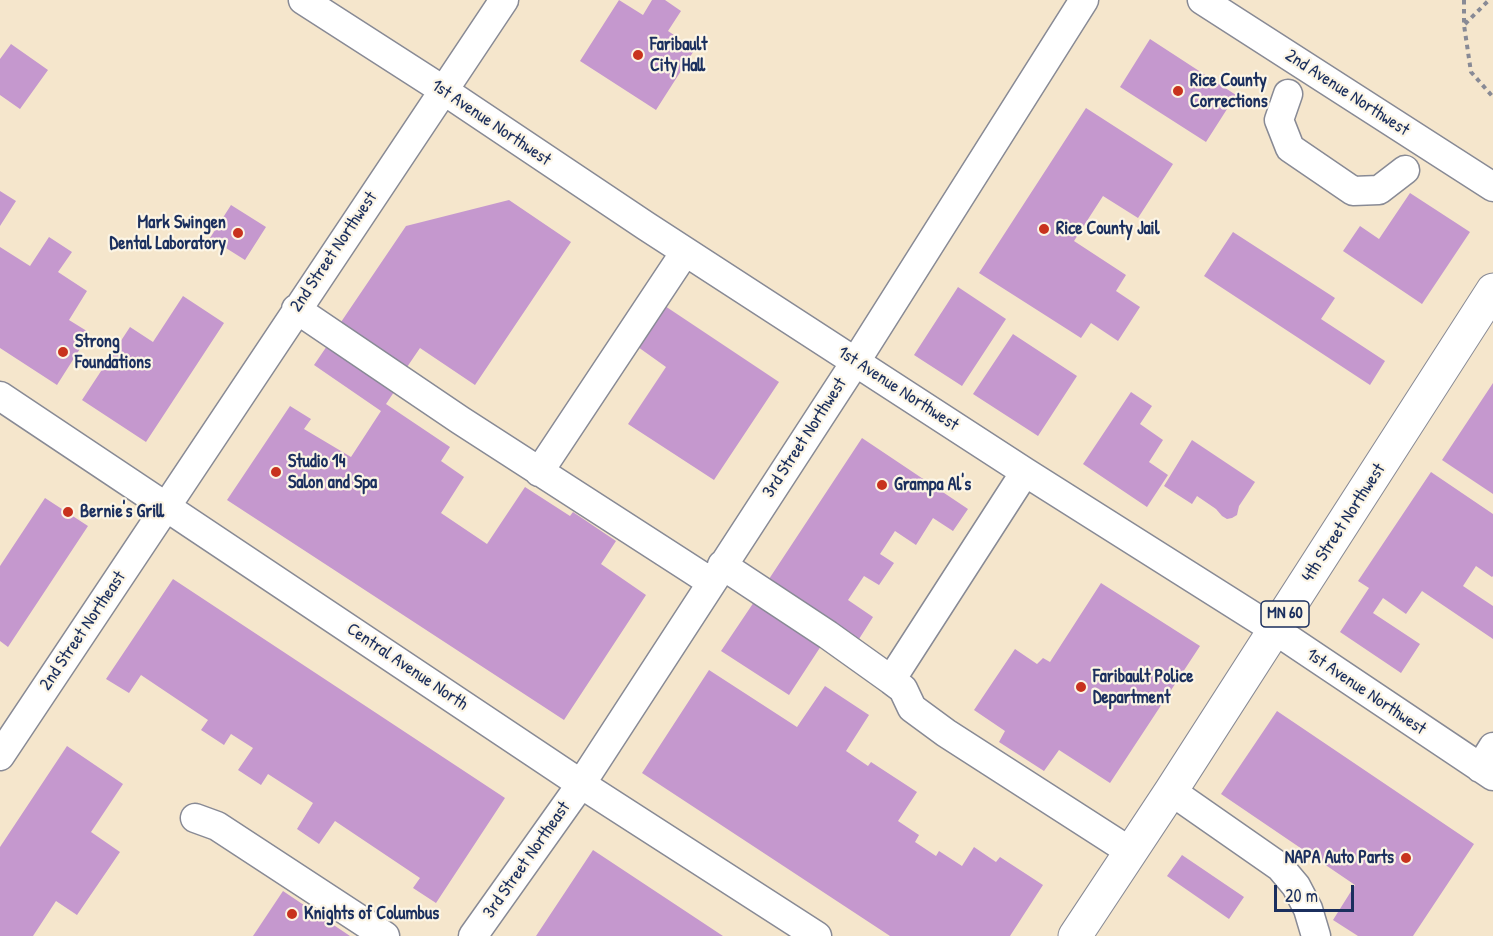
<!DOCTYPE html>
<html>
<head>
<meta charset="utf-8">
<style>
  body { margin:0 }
  #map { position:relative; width:1493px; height:936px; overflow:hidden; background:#f5e6cc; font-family:"Patrick Hand",sans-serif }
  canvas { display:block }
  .scale { position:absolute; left:1274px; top:885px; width:80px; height:27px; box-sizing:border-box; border:3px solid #1b2f5e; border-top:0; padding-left:8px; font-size:18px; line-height:21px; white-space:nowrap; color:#1b2f5e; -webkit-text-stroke:4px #fcf5e5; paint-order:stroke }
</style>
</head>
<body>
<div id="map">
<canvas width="1493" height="936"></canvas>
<div class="scale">20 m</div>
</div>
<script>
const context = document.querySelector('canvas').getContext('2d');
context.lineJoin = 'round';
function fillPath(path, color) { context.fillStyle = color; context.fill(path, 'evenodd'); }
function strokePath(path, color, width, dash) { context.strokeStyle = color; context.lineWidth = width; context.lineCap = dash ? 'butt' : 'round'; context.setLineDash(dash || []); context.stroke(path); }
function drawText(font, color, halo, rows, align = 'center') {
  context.font = font + ' "Patrick Hand",sans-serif'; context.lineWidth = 4.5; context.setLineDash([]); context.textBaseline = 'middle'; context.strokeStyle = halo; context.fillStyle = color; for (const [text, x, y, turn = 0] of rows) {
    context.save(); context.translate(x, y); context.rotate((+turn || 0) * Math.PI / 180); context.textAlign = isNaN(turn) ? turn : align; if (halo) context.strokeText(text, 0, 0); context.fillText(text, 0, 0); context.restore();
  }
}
const building = new Path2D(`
  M619 0 643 15 652 0H665L681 11 668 31 695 49 656 110 580 61Z
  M1150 39 1236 95 1206 142 1120 87Z
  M11 44 48 70 20 109 0 95V59Z
  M1086 108 1173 164 1138 218 1103 196 1074 241 1126 275 1116 291 1140 307 1118 341 1091 323 1081 338 979 273Z
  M0 191 16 201 0 226Z
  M1410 193 1470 232 1422 304 1343 251 1360 226 1379 239Z
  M509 200 571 242 475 385 420 348 405 370 339 325 406 226Z
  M231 205 266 227 245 260 210 238Z
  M1233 232 1335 298 1321 319 1385 361 1370 385 1204 276Z
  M49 237 72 252 58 272 87 291 69 320 90 333 57 385 0 348V247L30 266Z
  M958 287 1006 319 962 386 914 355Z
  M183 296 224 323 146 442 82 400 130 327 153 342Z
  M665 306 779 382 714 480 628 424 666 367 638 347Z
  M1013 334 1077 376 1038 436 973 394Z
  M329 343 396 389 386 404 450 447 441 461 464 477 441 513 487 544 525 487 570 516 573 512 616 541 601 564 646 595 564 720 227 500 290 406 311 419 304 429 351 457 381 411 314 365Z
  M1493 383V494L1442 460Z
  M1131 392 1152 406 1140 424 1163 440 1149 462 1168 475 1147 507 1083 464Z
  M862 438 968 509 953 531 933 518 916 545 895 531 880 554 894 563 879 585 864 576 848 600 873 617 859 639 769 579Z
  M1192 440 1255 482 1239 506 1237 515 1232 518 1227 519 1222 516 1216 509 1197 496 1192 504 1164 486Z
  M1431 472 1493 514V576L1492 577 1476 566 1463 586 1493 606V639L1422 591 1406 614 1383 598 1373 613 1420 644 1401 673 1340 632 1369 588 1358 581Z
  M45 498 88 526 8 647 0 641V566Z
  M173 579 505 798 436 903 413 888 420 878 335 821 319 844 297 829 313 803 268 774 261 785 238 770 253 748 231 734 224 745 201 730 208 720 141 675 129 693 106 679Z
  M1101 583 1200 646 1110 783 1059 750 1044 771 999 742 1005 731 974 710 1015 649 1037 664 1043 658 1050 662Z
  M754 602 821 646 789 695 721 651Z
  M709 670 797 727 825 686 869 715 846 751 868 766 871 762 917 792 898 821 919 835 915 842 936 856 939 851 962 866 974 847 996 862 1000 857 1043 885 1010 936H890L642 773Z
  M1277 711 1474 844 1413 936H1358L1333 920 1355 885 1221 794Z
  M67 746 123 784 91 832 120 852 77 915 56 901 33 936H0V847Z
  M593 850 723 936H536Z
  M1182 855 1244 897 1229 919 1167 876Z
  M283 891 350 936H253Z`);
const path = new Path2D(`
  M1464 0V25L1471 72 1493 97
  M1465 24 1489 0`);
const minor = new Path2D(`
  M303 0 443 90 646 226 1025 472 1275 630 1493 776
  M1202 0 1493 187
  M1288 94 1279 120 1290 148 1353 191 1379 190 1405 170
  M296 309 460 420 711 582
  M0 396 581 784 817 936
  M539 472 685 252
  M722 565 828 635 891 680 903 689 912 708 946 733 1131 852
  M891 680 1025 472
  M0 756 504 0
  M1480 768 1493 747
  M1171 791 1280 867 1296 886 1308 909 1316 936
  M195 818 217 826 385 936
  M473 936 581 784 856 361 1084 0`);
const major = new Path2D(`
  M1075 936 1171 791 1493 290`);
const markers = [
  [638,55,6,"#c8321e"],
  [1178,91,6,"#c8321e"],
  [1044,229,6,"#c8321e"],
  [238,233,6,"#c8321e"],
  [63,352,6,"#c8321e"],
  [276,472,6,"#c8321e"],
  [882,485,6,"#c8321e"],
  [68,512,6,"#c8321e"],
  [1081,687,6,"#c8321e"],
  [1406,858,6,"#c8321e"],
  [292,914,6,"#c8321e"]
];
const shields = [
  [1285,614,48]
];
const shieldNames = [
  ["MN 60",1285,614]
];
const poiNames = [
  ["Faribault",650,45],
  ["City Hall",650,66],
  ["Rice County",1190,81],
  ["Corrections",1190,102],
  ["Mark Swingen",226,223,"right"],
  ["Dental Laboratory",226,244,"right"],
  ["Rice County Jail",1056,229],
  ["Strong",75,342],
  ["Foundations",75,363],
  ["Studio 14",288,462],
  ["Salon and Spa",288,483],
  ["Grampa Al's",894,485],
  ["Bernie's Grill",80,512],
  ["Faribault Police",1093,677],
  ["Department",1093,698],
  ["NAPA Auto Parts",1394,858,"right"],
  ["Knights of Columbus",304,914]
];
const streetNames = [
  ["2nd Avenue Northwest",1347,93,33],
  ["1st Avenue Northwest",491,123,34],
  ["2nd Street Northwest",334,252,-56],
  ["1st Avenue Northwest",898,389,33],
  ["3rd Street Northwest",805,438,-57],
  ["4th Street Northwest",1344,523,-57],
  ["2nd Street Northeast",83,631,-56],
  ["Central Avenue North",407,667,34],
  ["1st Avenue Northwest",1366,692,34],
  ["3rd Street Northeast",527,860,-55]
];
fillPath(building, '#c598ce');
strokePath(minor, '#888a95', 31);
strokePath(major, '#888a95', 35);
strokePath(path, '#888a95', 4, [4.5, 4.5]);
strokePath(minor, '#fff', 28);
strokePath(major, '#fff', 33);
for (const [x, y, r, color] of markers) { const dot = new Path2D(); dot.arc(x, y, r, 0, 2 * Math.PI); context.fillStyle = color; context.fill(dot); strokePath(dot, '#fcf5e5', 2); }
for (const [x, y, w] of shields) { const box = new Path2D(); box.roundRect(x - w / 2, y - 13, w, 26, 4.5); context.fillStyle = '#fcf5e5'; context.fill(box); strokePath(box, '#1b2f5e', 1.5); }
drawText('bold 16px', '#1b2f5e', null, shieldNames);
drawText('bold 18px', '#1b2f5e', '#fcf5e5', poiNames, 'left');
drawText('18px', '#1b2f5e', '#fcf5e5', streetNames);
</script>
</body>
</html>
